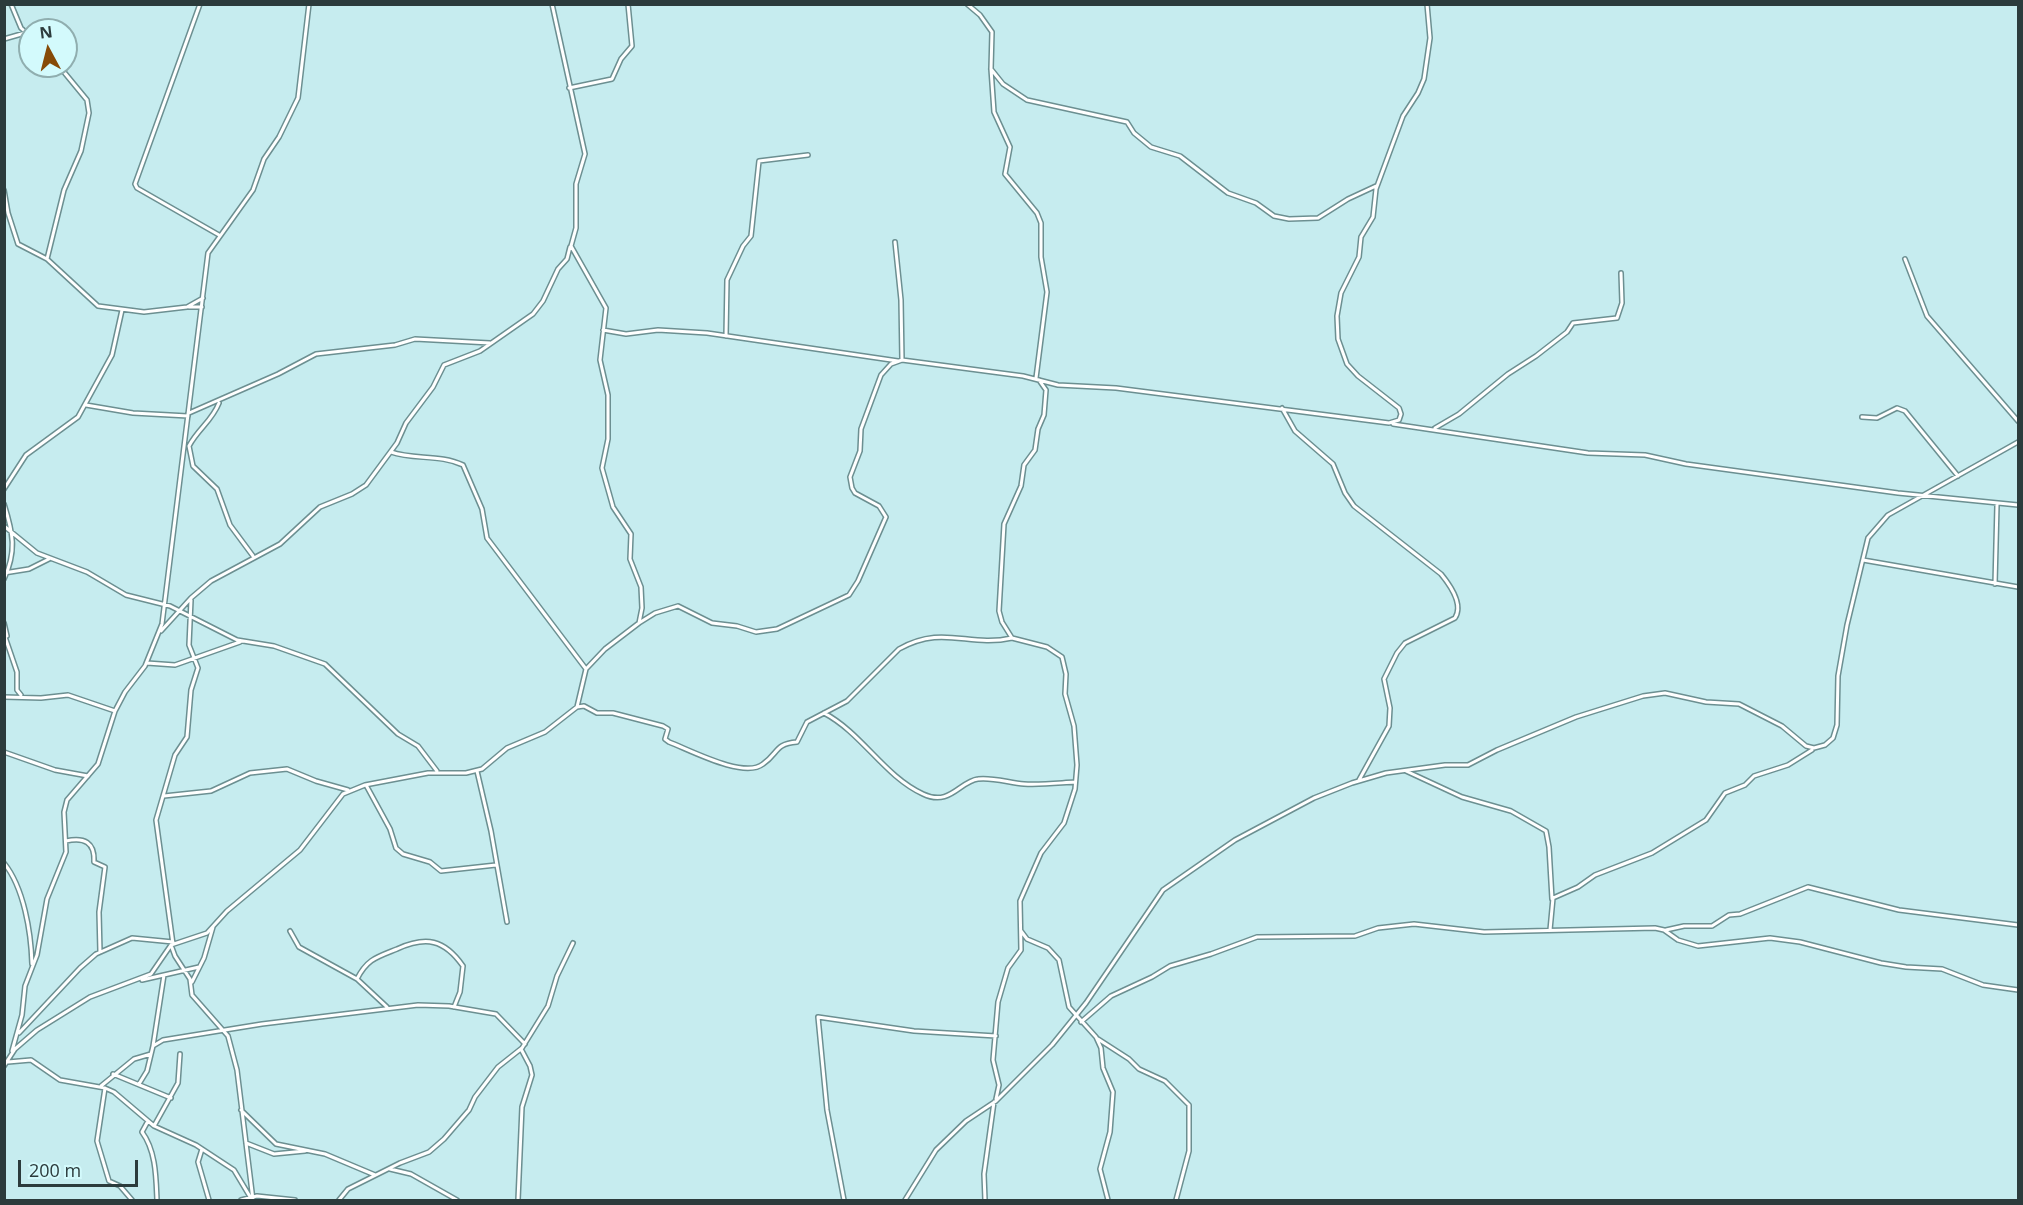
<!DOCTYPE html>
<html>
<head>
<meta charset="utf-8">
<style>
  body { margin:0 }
  #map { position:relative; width:2023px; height:1205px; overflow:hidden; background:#c6ecef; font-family:"Open Sans",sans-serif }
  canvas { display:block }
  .frame { position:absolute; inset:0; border:6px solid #2c3b3c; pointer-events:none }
  .north { position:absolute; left:18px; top:18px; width:60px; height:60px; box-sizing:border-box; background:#d3fafc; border:2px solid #90aeaf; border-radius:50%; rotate:353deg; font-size:16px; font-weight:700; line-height:24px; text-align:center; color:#2c3b3c }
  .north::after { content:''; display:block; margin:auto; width:21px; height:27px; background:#864a07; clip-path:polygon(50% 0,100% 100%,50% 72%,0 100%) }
  .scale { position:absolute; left:18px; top:1160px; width:120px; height:27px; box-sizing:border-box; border:3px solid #2c3b3c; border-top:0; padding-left:8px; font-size:18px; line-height:21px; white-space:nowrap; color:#2c3b3c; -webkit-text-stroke:4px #d3fafc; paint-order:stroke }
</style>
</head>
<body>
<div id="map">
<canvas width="2023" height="1205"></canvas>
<div class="frame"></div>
<div class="north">N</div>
<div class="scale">200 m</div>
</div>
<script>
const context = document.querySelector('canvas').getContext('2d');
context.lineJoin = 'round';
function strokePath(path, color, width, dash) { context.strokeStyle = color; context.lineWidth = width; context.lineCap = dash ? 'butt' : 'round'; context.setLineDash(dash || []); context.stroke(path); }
const minor = new Path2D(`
  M11 4 21 28 30 36
  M200 4 135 184 137 188 219 235
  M967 4 980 15 992 32 991 69 994 112 1010 147 1005 174 1037 213 1041 223V257L1047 292 1036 378
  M4 39 25 33
  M991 69 1003 84 1027 100 1127 122 1134 133 1151 147 1180 156 1228 193 1256 203 1274 216 1289 219 1318 218 1348 199 1376 186
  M569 88 612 79 621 59 632 46 628 4
  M4 190 8 213 18 244 47 259 98 306 144 312 187 307 203 298
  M895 242 901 300 902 360
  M47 259 64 190 81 151 89 113 87 100 59 66
  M1905 259 1927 316 2018 421
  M189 307H202
  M603 330 626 334 658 330 707 333 898 361
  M726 336 727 280 743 246 751 236 759 161 808 155
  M86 405 133 413 188 416
  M1282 408 1295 431 1333 464 1345 493 1354 506 1441 574C1450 585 1464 604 1455 618L1405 643 1397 653 1384 679 1390 708 1389 726 1359 780
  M189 413 278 374 316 354 395 345 415 339 490 343
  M1862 417 1877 418 1897 408 1905 411 1958 476
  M1393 424 1588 453 1645 455 1686 464 1898 493 2018 505
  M1435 428 1459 414 1508 374 1536 356 1567 332 1573 323 1617 318 1622 303 1621 273
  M189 446 193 466 217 489 230 525 253 556
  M189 446C198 429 212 421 219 403
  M391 452C414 460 440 454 463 465L482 509 487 538 586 669
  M4 489 26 455 78 417 112 355 122 310
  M4 504C13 533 17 551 4 579
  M4 526 37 553 87 572 126 595 170 606 237 640 274 646 325 664 398 734 418 746 437 771
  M1863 560 2018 587
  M4 573 29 569 49 559
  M1995 584 1997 505
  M4 623 7 636
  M639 623 655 613 678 606 712 623 737 626 756 632 777 629 849 595 858 581 886 517 879 506 855 493 852 488 850 477 860 451 861 429 881 375 891 364 902 360 1023 376 1058 385 1116 388 1389 423 1399 420 1401 414 1399 408 1358 376 1347 364 1338 339 1337 316 1341 293 1359 257 1361 237 1373 217 1376 189 1403 116 1418 93 1424 79 1430 38 1427 4
  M161 631 191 598 211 581 280 544 320 507 352 494 366 485 397 443 406 423 433 387 444 365 480 351 533 314 543 301 558 269 567 259 570 247
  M4 634 17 672V690L21 695
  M147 663 175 665 240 642
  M4 697 41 698 68 695 115 711
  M577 707 584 706 597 713H613L663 726 668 729 665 739 669 742C690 750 744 779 763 764 779 753 774 744 797 742L807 722 847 701 899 649C944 624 968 648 1012 638
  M824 713C862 733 884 776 923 794 950 807 960 781 978 779 992 777 1010 783 1024 784 1041 785 1058 783 1075 782
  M4 752 55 770 88 776
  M477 771 491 831 507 922
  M1406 771 1462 797 1511 811 1546 831 1549 847 1552 899
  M366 785 390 829 396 848 403 854 430 862 441 871 496 865
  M164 796 211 791 250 773 287 769 316 781 348 790
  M66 841C84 837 95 842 94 862L105 867 99 912 100 952
  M4 863C24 888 31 932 32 964
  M1550 930 1553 898 1578 887 1595 875 1652 853 1706 820 1725 793 1745 785 1754 776 1788 765 1812 750
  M1666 930 1684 926H1712L1729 915 1740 914 1808 887 1899 910 2018 925
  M290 931 299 947 357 979 387 1007
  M1021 931 1027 939 1048 948 1059 960 1069 1007 1096 1037 1101 1048 1103 1068 1113 1092 1110 1132 1100 1169 1108 1200
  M173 944 156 820 175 755 187 737 191 690 198 668 189 645 191 600
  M171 945 175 956 190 979 192 995 228 1036 237 1070 253 1200
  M357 979C367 959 377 957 397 949 426 936 444 939 463 966L460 992 454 1007
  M142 980 199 967
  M192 982 204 958 213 927
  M1081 1022 1111 996 1152 977 1170 966 1211 954 1257 937 1355 936 1378 928 1414 924 1484 932 1655 928 1664 930 1678 940 1698 946 1770 938 1800 942 1881 963 1906 967 1942 969 1983 985 2018 990
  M19 1033 80 968 96 954 132 938 173 942
  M1098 1039 1129 1059 1139 1069 1165 1081 1189 1105V1151L1176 1200
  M153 1046 164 975
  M12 1051 22 1015 25 986 37 955 47 899 66 852 64 812 67 800 98 764 115 711 125 692 145 666 162 624 208 253 253 190 264 159 279 137 298 98 309 4
  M8 1062 31 1060 60 1080 105 1088 114 1092 154 1126 196 1145 234 1170 252 1200
  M4 1066 15 1049 37 1030 90 997 151 974 171 945 207 933 227 911 300 850 343 794 365 785 428 773H466L482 769 507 748 545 732 577 707 586 669 605 649 639 623 642 608 641 587 630 559 631 534 613 507 602 468 608 439V395L600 360 606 308 571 246 576 228V184L585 154 552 4
  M113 1074 171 1098
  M139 1084 147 1071 153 1046 163 1040 262 1024 418 1005 449 1006 496 1014 525 1044
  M101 1086 134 1059 151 1054
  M105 1088 97 1141 109 1181 120 1186 132 1200
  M996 1099 999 1085 993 1060 998 1002 1008 968 1021 950 1020 901 1041 853 1064 823 1075 789 1077 765 1074 726 1065 694 1066 674 1062 657 1047 647 1012 638 1002 622 999 611 1004 524 1021 486 1024 465 1035 450 1038 429 1044 415 1046 390 1039 380
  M241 1110 276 1144 325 1154 375 1175
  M148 1121 142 1132C156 1151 156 1177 157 1200
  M154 1126 178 1083 180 1054
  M246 1143 274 1154 305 1151
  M202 1149 198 1162 209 1200
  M390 1169 411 1174 457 1200
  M241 1200 257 1196 295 1200
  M339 1200 348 1189 400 1163 429 1152 444 1139 469 1110 475 1097 498 1067 522 1048 548 1006 557 976 573 943
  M518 1200 522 1107 532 1075 530 1066 521 1049
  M844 1200 827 1110 818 1017 914 1031 996 1036
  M905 1200 936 1150 966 1121 996 1101 1052 1045 1086 1003 1163 890 1235 840 1314 798 1352 783 1386 773 1445 765H1468L1497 750 1576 717 1643 696 1665 693 1706 702 1739 704 1782 726 1806 746 1814 748 1825 745 1833 738 1837 725 1838 676 1847 625 1868 538 1888 515 2018 442
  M985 1200 984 1174 994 1102`);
strokePath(minor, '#6c8f91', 6);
strokePath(minor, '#fff', 3);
</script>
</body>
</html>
